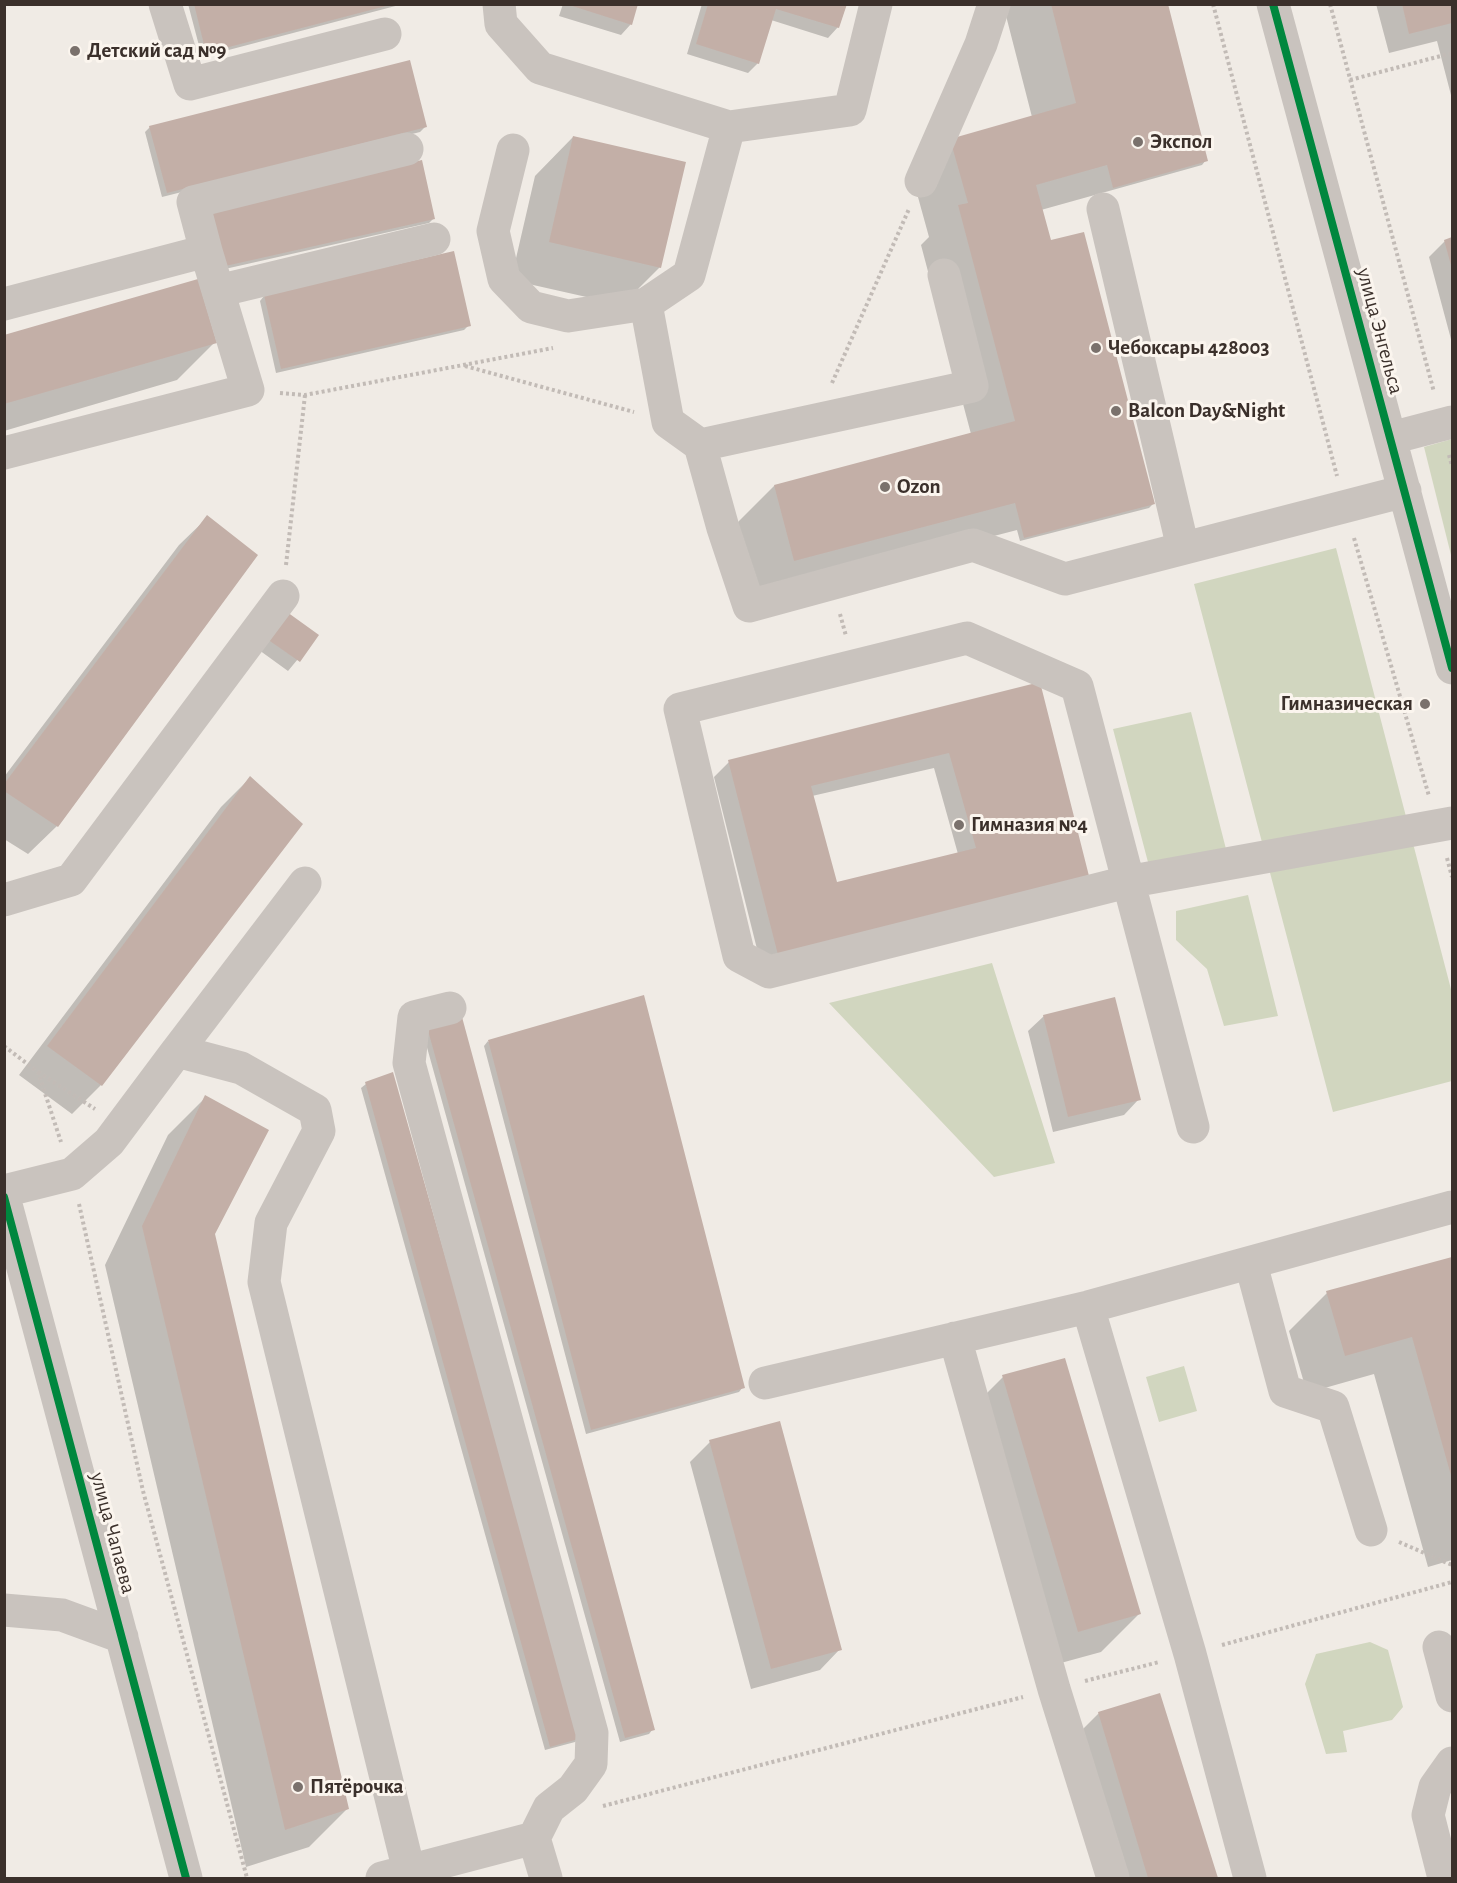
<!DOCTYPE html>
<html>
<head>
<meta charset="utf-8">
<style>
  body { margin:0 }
  #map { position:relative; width:1457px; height:1883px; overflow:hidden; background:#f0ebe5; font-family:"Alegreya Sans",sans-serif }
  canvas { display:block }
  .frame { position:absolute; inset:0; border:6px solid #3b302b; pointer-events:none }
</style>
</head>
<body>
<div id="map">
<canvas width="1457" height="1883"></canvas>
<div class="frame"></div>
</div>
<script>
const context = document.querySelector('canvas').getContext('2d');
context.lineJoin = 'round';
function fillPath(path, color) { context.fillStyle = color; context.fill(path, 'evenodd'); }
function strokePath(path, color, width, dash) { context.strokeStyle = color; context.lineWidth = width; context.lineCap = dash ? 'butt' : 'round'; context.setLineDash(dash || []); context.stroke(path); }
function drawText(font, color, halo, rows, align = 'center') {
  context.font = font + ' "Alegreya Sans",sans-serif'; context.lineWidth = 6; context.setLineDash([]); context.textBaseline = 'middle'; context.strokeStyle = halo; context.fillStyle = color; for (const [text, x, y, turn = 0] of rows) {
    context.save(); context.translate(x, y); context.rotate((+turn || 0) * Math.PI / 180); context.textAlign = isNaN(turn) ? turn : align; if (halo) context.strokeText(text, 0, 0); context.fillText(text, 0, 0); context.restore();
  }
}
const green = new Path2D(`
  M1452 439V559L1424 447Z
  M1336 548 1452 993V1081L1333 1112 1194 584Z
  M1191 712 1226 849 1149 866 1113 729Z
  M1248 895 1278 1016 1224 1026 1207 969 1176 940V911Z
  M992 963 1055 1163 994 1177 829 1003Z
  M1184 1366 1197 1411 1159 1422 1146 1377Z
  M1370 1642 1388 1650 1403 1707 1392 1720 1343 1731 1347 1752 1326 1754 1305 1684 1316 1654Z`);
const shadow = new Path2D(`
  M188 4H403L202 57Z
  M563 4H637L631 24 621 35 559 16Z
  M702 4H845L838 27 828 38 771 20 758 63 748 73 687 54Z
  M1003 4H1166L1206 160 1202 165 1041 210 1050 243 1153 504 1149 508 1020 541 1017 530 756 598 736 524 774 486 971 434 921 245 929 237 913 179 951 140 1032 117Z
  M1376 4H1452V99L1437 41 1389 53Z
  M150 127H425L420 132 162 197 145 132Z
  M573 137 660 267 622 305 511 280 535 176Z
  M203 215 434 218 429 223 216 271Z
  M1452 239V343L1429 257 1445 241Z
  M264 296 469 325 464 330 276 373 260 301Z
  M4 337 215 342 177 380 4 431Z
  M208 517 57 826 28 854 4 839V777L179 545Z
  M287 614 317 636 288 671 259 650Z
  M1039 683 1088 876 762 969 714 777 729 762ZM934 768 958 854 836 883 812 796Z
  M250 778 101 1085 72 1114 19 1075 221 807Z
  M1044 1016 1139 1099 1124 1115 1053 1132 1028 1031Z
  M428 1028 653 1729 649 1734 620 1742 423 1033Z
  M488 1041 743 1387 739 1392 586 1434 484 1046Z
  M366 1084 580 1738 575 1742 545 1750 361 1088Z
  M206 1097 213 1234 347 1809 309 1847 246 1867 105 1265 168 1135Z
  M1452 1259V1560L1428 1567 1374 1374 1307 1393 1289 1331 1327 1293Z
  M1003 1377 1139 1614 1101 1652 1039 1669 965 1415Z
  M710 1442 840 1649 820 1670 751 1689 690 1462Z
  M1159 1695 1217 1878H1099L1061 1751 1099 1713Z`);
const building = new Path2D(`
  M194 4H390V5L206 53Z
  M566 4H638L632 25Z
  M708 4H847L839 28 776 9 759 64 696 44Z
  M1051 4H1168L1208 161 1113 188 1107 165 1036 185 1051 240 1084 232 1155 504 1024 538 1015 503 794 561 774 485 1015 421 958 205 968 203 950 139 1076 103Z
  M1402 4H1452V23L1409 34Z
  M410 60 427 127 167 193 149 126Z
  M573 136 686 162 661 268 549 242Z
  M422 160 435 219 221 267 207 209Z
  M1452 237V269L1444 240Z
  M454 251 471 326 281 369 264 295Z
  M198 279 217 343 4 404V335Z
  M207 515 258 555 58 827 4 791V784Z
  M287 612 319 635 300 662 267 639Z
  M1040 682 1089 876 778 955 728 760ZM949 753 976 848 837 882 811 786Z
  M250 776 303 824 102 1086 47 1046Z
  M644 995 745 1388 591 1430 488 1040Z
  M1115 997 1141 1100 1068 1117 1043 1015Z
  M462 1017 655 1730 625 1738 427 1027Z
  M393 1072 582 1738 550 1747 365 1082Z
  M205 1095 269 1130 215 1234 349 1809 285 1830 142 1226Z
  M1452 1257V1479L1412 1337 1345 1356 1326 1291Z
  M1065 1358 1141 1614 1078 1632 1002 1375Z
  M780 1421 842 1650 771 1669 709 1440Z
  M1160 1693 1218 1878H1148L1098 1712Z`);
const path = new Path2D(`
  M1213 4 1337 476
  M1330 4 1434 392
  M1350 80 1452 53
  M465 366 634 412
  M832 383 909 209
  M280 393 305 395 553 348
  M1449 455 1452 466
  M1354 538 1429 796
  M286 565 305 395
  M840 614 846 636
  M1447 858 1452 877
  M4 1046 38 1072 61 1142
  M38 1072 95 1109
  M79 1204 143 1491 247 1878
  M1399 1542 1452 1565
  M1222 1645 1452 1582
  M1085 1681 1159 1662
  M603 1806 1023 1697`);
const minor = new Path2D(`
  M165 4 190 84 385 34
  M499 4 501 24 540 68 729 127 850 110 876 4
  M1273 4 1452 668
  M513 150 493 231 504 279 531 307 568 316 646 304 689 275 729 127
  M921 181 981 44 994 4
  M1103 209 1183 548
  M206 251 193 202 407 149
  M944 275 972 386 700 445 723 528 749 606 973 545 1065 579 1405 491
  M218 291 434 239
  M4 304 206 251 248 390 4 453
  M646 304 668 422 700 445
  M1391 438 1452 422
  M4 900 71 880 283 596
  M450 1008 414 1017 409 1063 592 1733 591 1764 573 1789 549 1808 534 1838
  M177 1051 305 883
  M1193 1127 1077 686 967 638 680 709 739 956 769 972 1127 882 1452 823
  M4 1191 72 1174 109 1142 177 1051 241 1068 315 1110 319 1131 271 1223 264 1282 409 1871
  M4 1197 186 1878
  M1251 1264 1285 1391 1333 1407 1371 1530
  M1088 1307 1190 1654 1250 1878
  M955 1338 1054 1689 1113 1878
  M765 1383 1088 1307 1452 1207
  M4 1610 62 1615 122 1637
  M1439 1647 1452 1696
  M382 1878 534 1838 546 1878
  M1444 1878 1428 1815 1435 1787 1452 1763`);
const cycleway = new Path2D(`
  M1273 4 1452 668
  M4 1197 186 1878`);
const markers = [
  [75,51,6,"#7a716c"],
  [1138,142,6,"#7a716c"],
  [1096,348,6,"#7a716c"],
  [1116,411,6,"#7a716c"],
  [885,487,6,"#7a716c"],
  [1425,704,6,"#7a716c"],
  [959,825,6,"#7a716c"],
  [298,1787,6,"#7a716c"]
];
const poiNames = [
  ["Детский сад №9",87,51],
  ["Экспол",1150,142],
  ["Чебоксары 428003",1108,348],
  ["Balcon Day&Night",1128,411],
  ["Ozon",897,487],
  ["Гимназическая",1413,704,"right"],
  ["Гимназия №4",971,825],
  ["Пятёрочка",310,1787]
];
const streetNames = [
  ["улица Энгельса",1380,331,75],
  ["улица Чапаева",113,1533,75]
];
fillPath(green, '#d1d6bf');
fillPath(shadow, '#0003');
fillPath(building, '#c3afa7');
strokePath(path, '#c2bbb6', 4, [3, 3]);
strokePath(minor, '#c9c3be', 33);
strokePath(cycleway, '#00873e', 8);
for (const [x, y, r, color] of markers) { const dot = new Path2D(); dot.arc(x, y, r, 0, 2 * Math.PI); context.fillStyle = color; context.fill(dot); strokePath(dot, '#fbf5ee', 2); }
drawText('bold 21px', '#3b302b', '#fbf5ee', poiNames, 'left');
drawText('21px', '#3b302b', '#fbf5ee', streetNames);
</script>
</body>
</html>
